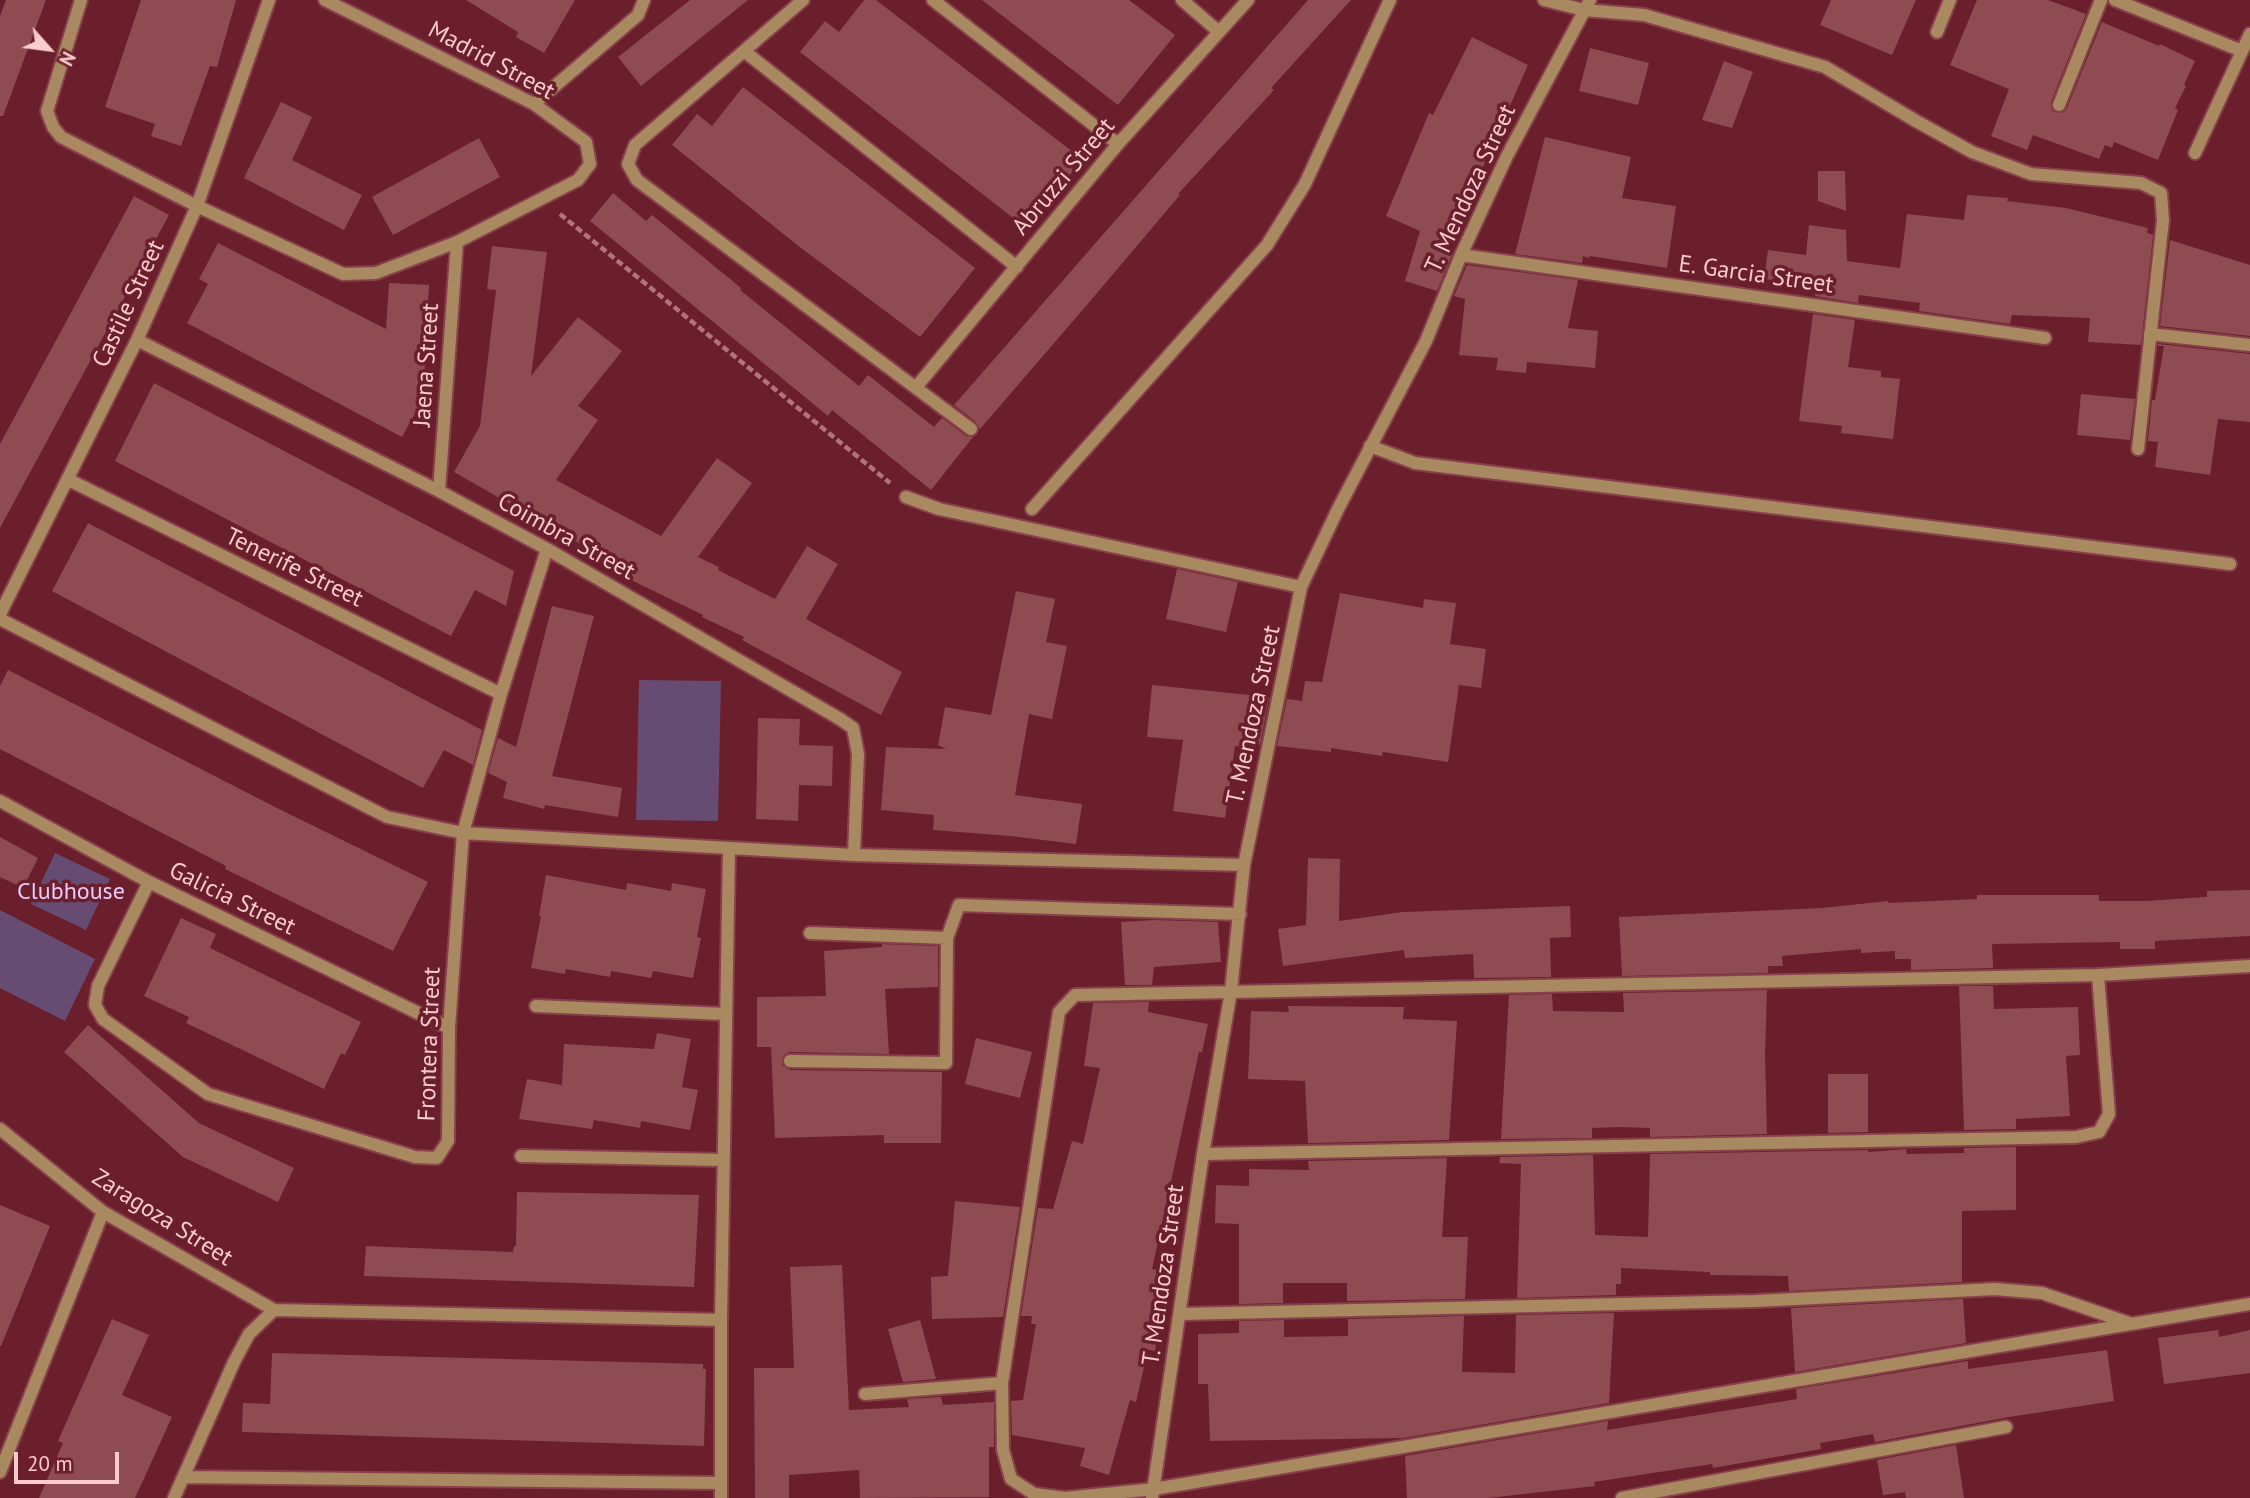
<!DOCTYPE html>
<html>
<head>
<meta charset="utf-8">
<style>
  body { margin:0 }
  #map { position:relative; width:2250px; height:1498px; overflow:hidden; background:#6b1e2c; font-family:"PT Sans",sans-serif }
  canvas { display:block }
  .north { position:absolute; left:14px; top:14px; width:70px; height:70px; -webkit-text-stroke:5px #6b1e2c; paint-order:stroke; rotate:118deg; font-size:19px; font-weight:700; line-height:28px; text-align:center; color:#fbcbce }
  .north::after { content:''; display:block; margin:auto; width:24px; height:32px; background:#fbcbce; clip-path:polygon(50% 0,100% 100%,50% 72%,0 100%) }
  .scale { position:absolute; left:14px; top:1452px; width:105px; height:32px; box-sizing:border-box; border:4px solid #fbcbce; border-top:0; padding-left:9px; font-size:21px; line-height:24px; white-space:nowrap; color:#fbcbce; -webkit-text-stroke:5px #6b1e2c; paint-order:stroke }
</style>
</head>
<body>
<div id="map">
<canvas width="2250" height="1498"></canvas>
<div class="north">N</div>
<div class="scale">20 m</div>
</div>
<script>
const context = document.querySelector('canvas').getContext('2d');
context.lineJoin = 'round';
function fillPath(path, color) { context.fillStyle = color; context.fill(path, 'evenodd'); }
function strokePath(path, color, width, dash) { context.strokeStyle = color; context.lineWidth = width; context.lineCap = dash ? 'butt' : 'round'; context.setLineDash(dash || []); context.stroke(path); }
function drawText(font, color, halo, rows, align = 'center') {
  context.font = font + ' "PT Sans",sans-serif'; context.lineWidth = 7; context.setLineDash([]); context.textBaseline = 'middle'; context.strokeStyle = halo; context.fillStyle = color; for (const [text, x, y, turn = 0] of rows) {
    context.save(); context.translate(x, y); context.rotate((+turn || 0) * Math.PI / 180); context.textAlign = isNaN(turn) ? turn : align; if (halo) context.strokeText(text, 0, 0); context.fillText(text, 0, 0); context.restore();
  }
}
const green = new Path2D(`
  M639 680 721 681 718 821 636 820Z
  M55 853 110 879 86 930 31 904Z
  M0 910 95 959 65 1021 0 988Z`);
const building = new Path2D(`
  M6 0H46L3 116H0V16Z
  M141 0H236L217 67 210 66 181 146 151 136 155 124 105 107Z
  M466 0H575L544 53 516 37 518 32Z
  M690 0H748L641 86 618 57Z
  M864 0H876L1082 159 1058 191 1055 189 1026 228 800 52 825 21 839 32Z
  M982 0H1129L1175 35 1118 105Z
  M1308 0H1351L1271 88 1274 90 1178 194 1180 195 1086 306 980 429 976 422 954 405Z
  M1831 0H1916L1892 55 1820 25Z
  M1977 0H2048L2086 14 2051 102 2052 110 2056 113 2064 112 2067 108 2102 22 2159 46 2160 44 2195 61 2184 85 2186 86 2175 108 2178 110 2158 160 2114 142 2112 148 2105 145 2099 159 2033 135 2027 150 1991 136 2009 89 1950 65Z
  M1472 37 1528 65 1445 253 1452 255 1437 291 1405 281 1420 231 1386 216 1429 113 1433 115Z
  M1590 48 1649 63 1638 105 1579 91Z
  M1724 61 1753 72 1732 128 1702 120Z
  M743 87 975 268 920 337 801 248 672 145 697 114 712 126Z
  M281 102 312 117 292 160 362 195 344 230 244 178Z
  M1545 137 1631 157 1622 198 1676 206 1667 268 1590 256 1589 258 1583 256 1582 263 1515 254Z
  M479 138 500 177 393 235 372 197Z
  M1818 171H1845L1846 211 1818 201Z
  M613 193 646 221 652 215 741 288 740 290 859 386 868 375 934 427 942 418 966 436 973 437 931 490 832 410 828 416 590 221Z
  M1967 195 2008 198 2007 201 2066 208 2148 228 2147 233 2153 235 2141 345 2088 342 2090 318 2012 315 2010 324 1919 311 1920 303 1859 295 1858 303 1815 296 1816 286 1764 279 1768 250 1806 255 1809 225 1846 230 1847 261 1900 268 1907 214 1964 220Z
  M134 196 169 215 0 528V444Z
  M2170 240 2250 265V336L2160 326Z
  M218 243 386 329 389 283 429 285 423 399 402 437 187 323 208 284 199 279Z
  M492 246 547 252 531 376 578 317 622 351 578 406 598 420 556 480 661 536 717 458 752 483 698 557 719 567 718 570 775 599 807 546 838 564 806 619 902 672 881 715 742 640 744 637 702 617 703 615 629 579 631 575 594 556 596 553 454 472 480 426 496 290 487 289Z
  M1467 265 1578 280 1568 328 1598 331 1595 368 1527 362 1526 373 1496 370 1498 358 1459 355 1465 299 1454 296Z
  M1813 314 1855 320 1848 367 1881 371V377L1900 379 1893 439 1841 433 1842 426 1799 421Z
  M2158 344 2250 354V422L2218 419 2210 475 2155 467 2158 442 2148 441 2152 400H2155L2164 346H2158Z
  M154 383 514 571 506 606 475 590 451 636 115 461Z
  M2081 394 2135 399 2130 440 2077 435Z
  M88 523 482 730 473 765 444 750 423 788 52 591Z
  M1177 569 1238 582 1226 632 1166 619Z
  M1016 591 1055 599 1046 642 1067 646 1052 719 1029 714 1015 795 1082 804 1076 844 1010 836 933 830 934 815 881 810 886 747 946 749 938 745 945 707 991 715Z
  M1340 593 1423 608 1424 599 1456 603 1450 644 1486 649 1481 688 1459 685 1448 762 1383 752 1382 756 1331 748V752L1277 746 1287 699 1302 701 1305 681 1322 682Z
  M552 606 594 616 552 776 622 788 618 817 545 805 544 809 503 798 507 782 488 773 498 738 516 747Z
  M8 670 277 808 428 882 393 951 225 869 226 866 0 749V686Z
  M1152 685 1269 697 1260 745 1256 744V748L1235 746 1225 818 1173 811 1183 740 1147 737Z
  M758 718 800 719 799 745 833 746 832 786 799 785 798 821 756 819Z
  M0 837 38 858 23 888 0 877Z
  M1308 858 1340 859 1339 921 1403 912 1570 906 1571 937 1550 938 1551 977 1474 978 1473 954 1405 958 1404 950 1283 966 1278 929 1306 925Z
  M546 875 626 890 627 883 671 891 672 883 706 889 697 937 701 938 693 978 653 971 651 978 611 971 610 977 566 969 565 974 531 968 541 916H539Z
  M2250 890V936L2155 941V949H2120V942L1992 944 1993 968 1911 970V959H1895V951L1861 953V949L1782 956 1783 966H1768V973L1622 976 1619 917 1822 908 1888 901V903L1977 899V895H2099V901H2145L2207 897V891Z
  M181 918 216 934 210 948 361 1022 345 1055 341 1053 324 1089 186 1023 189 1017 144 996Z
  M1154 920 1218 922 1221 962 1154 967 1152 985H1125L1121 922Z
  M882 944 938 946V987L885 989 889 1054 789 1052 783 1056 782 1065 790 1070 942 1072 941 1143H884V1135L775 1138 771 1047H757V997L826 996 824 951 882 947Z
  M1959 986H1993L1994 1009 2078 1007 2080 1055 2066 1056 2070 1116 2016 1119V1129L1964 1130Z
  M1767 990 1765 1054 1767 1134 1650 1137V1128L1620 1127 1592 1128V1138L1501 1139 1509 995 1552 994 1553 1011 1624 1012 1623 993Z
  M1149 1002 1148 1012 1208 1024 1202 1052H1199L1152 1269 1169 1272 1155 1351 1148 1350 1136 1402 1130 1400 1109 1475 1080 1466 1085 1448 1012 1435 1011 1401 1023 1400 1036 1324H1031L1032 1316H1021L1038 1208 1053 1209 1072 1141 1083 1144 1100 1068 1084 1066 1093 1003Z
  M1288 1006 1404 1007 1403 1019 1457 1021 1449 1140 1308 1143 1305 1081 1248 1079 1251 1011 1289 1012Z
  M88 1025 199 1123 294 1168 278 1202 183 1157 64 1052Z
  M657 1033 691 1039 682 1087 698 1090 690 1130 641 1121 640 1128 594 1120 592 1129 519 1119 527 1079 562 1085 564 1044 654 1049Z
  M976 1038 1032 1052 1020 1098 965 1084Z
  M1828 1074H1868V1132L1828 1133Z
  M2016 1147V1210L1962 1211V1282L1789 1291 1788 1276 1710 1275V1272L1621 1268V1284H1616V1295L1517 1298 1521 1164 1499 1163 1500 1157 1593 1155 1595 1235 1648 1237 1650 1154 1868 1150V1152L1906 1149 1907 1154 1964 1153V1148Z
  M1447 1158 1442 1237H1468L1465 1299 1347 1301V1283H1283V1303L1239 1304V1224L1215 1223 1216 1185 1249 1186V1169L1309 1170 1308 1161Z
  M517 1192 699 1195 694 1287 364 1276 366 1246 513 1252 514 1246H516Z
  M955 1201 1020 1207 1003 1317 932 1319 931 1277 948 1276Z
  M0 1205 50 1226 1 1346H0Z
  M842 1265 849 1410 909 1407 907 1399 941 1397 943 1405 994 1402V1447H989V1497L860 1498 859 1470 789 1475V1498H755L754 1368H794L790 1267Z
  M1963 1299 1966 1343 1795 1372 1791 1308Z
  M1614 1313 1609 1403 1403 1438 1210 1441 1208 1384H1198V1334L1239 1333V1321L1284 1320V1337L1348 1336V1319L1464 1316 1462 1372 1515 1373 1516 1315Z
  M112 1319 149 1335 122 1395 172 1417 135 1498H39L63 1443 58 1441Z
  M920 1320 936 1379 903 1382 888 1329Z
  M2218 1330 2219 1337 2250 1330V1373L2164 1384 2158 1338Z
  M2107 1350 2114 1401 2009 1417 1875 1442 1873 1434 1820 1443 1821 1449 1713 1468 1712 1464 1594 1482 1595 1486 1488 1498H1407L1405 1456 1608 1421 1607 1430 1797 1399 1796 1389 1968 1361V1369Z
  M272 1353 703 1364V1369H706L704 1446 242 1432 243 1403 270 1404Z
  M1956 1445 1964 1498H1906L1905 1492 1883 1495 1877 1460Z`);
const path = new Path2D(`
  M560 214 890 483`);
const minor = new Path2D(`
  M81 0 47 111 53 127 61 137 197 206 343 274 376 273 457 242 578 180 590 164 586 142 534 104 325 0
  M803 0 635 145 628 164 637 180 971 429
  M933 0 1118 144
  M1182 0 1218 31
  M1544 0 1584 10 1644 15 1825 67 1916 121 1972 152 2031 174 2141 183 2161 193 2163 220 2138 449
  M2115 0 2242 51
  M1937 32 1950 0
  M744 51 1017 267
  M534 104 638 15 644 0
  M2059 105 2101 0
  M2195 153 2250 34
  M1461 255 2045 338
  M2150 334 2250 345
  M137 340 439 491 547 549 840 719 853 728 858 754 854 855
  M917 386 1118 144 1248 0
  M1370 446 1415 463 2230 564
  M69 480 501 694
  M439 491 457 242
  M906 497 939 509 1301 587
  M1032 509 1267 245 1305 184 1390 0
  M0 614 137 340 197 206 269 0
  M0 619 387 817 463 833 854 855 1244 865
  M0 801 149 882 449 1028
  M149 882 98 986 95 1005 103 1019 208 1094 415 1157 437 1158 448 1141 449 1028 463 833 501 694 547 549
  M810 933 947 938
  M2250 966 2098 975 1075 995 1059 1012 1002 1383 1003 1450 1011 1479 1034 1494 1065 1498 1154 1489 2250 1304
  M536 1006 725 1014
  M790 1061 946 1063 947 938 959 905 1240 914
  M0 1129 103 1212 274 1310
  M1203 1154 2076 1137 2099 1132 2109 1114 2098 975
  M521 1156 723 1160
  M1180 1314 1755 1301 1995 1289 2042 1293 2129 1323
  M865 1394 1002 1383
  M0 1472 103 1212
  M184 1477 721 1483
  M174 1498 234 1362 249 1334 274 1310 721 1320
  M721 1498V1320L729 849
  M1152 1498 1203 1154 1231 991 1244 865 1301 587 1338 509 1426 341 1461 255 1507 156 1590 0
  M1622 1498 2006 1427`);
const streetNames = [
  ["Madrid Street",491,61,28],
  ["Abruzzi Street",1064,177,-50],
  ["T. Mendoza Street",1471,189,-65],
  ["E. Garcia Street",1756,275,8],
  ["Castile Street",129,304,-65],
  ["Jaena Street",427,365,-86],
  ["Coimbra Street",566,537,29],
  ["Tenerife Street",294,568,26],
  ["T. Mendoza Street",1254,715,-78],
  ["Galicia Street",232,899,26],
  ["Frontera Street",430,1044,-88],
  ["Zaragoza Street",162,1218,32],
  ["T. Mendoza Street",1164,1275,-82]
];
const parkNames = [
  ["Clubhouse",71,892]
];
fillPath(green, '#664c72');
fillPath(building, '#8f4b52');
strokePath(minor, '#88414c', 16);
strokePath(path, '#b2747c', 4.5, [7, 3.5]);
strokePath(minor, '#a88960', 12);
drawText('24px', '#fbcbce', '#6b1e2c', streetNames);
drawText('24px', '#e9cafa', '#6b1e2c', parkNames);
</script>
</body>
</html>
